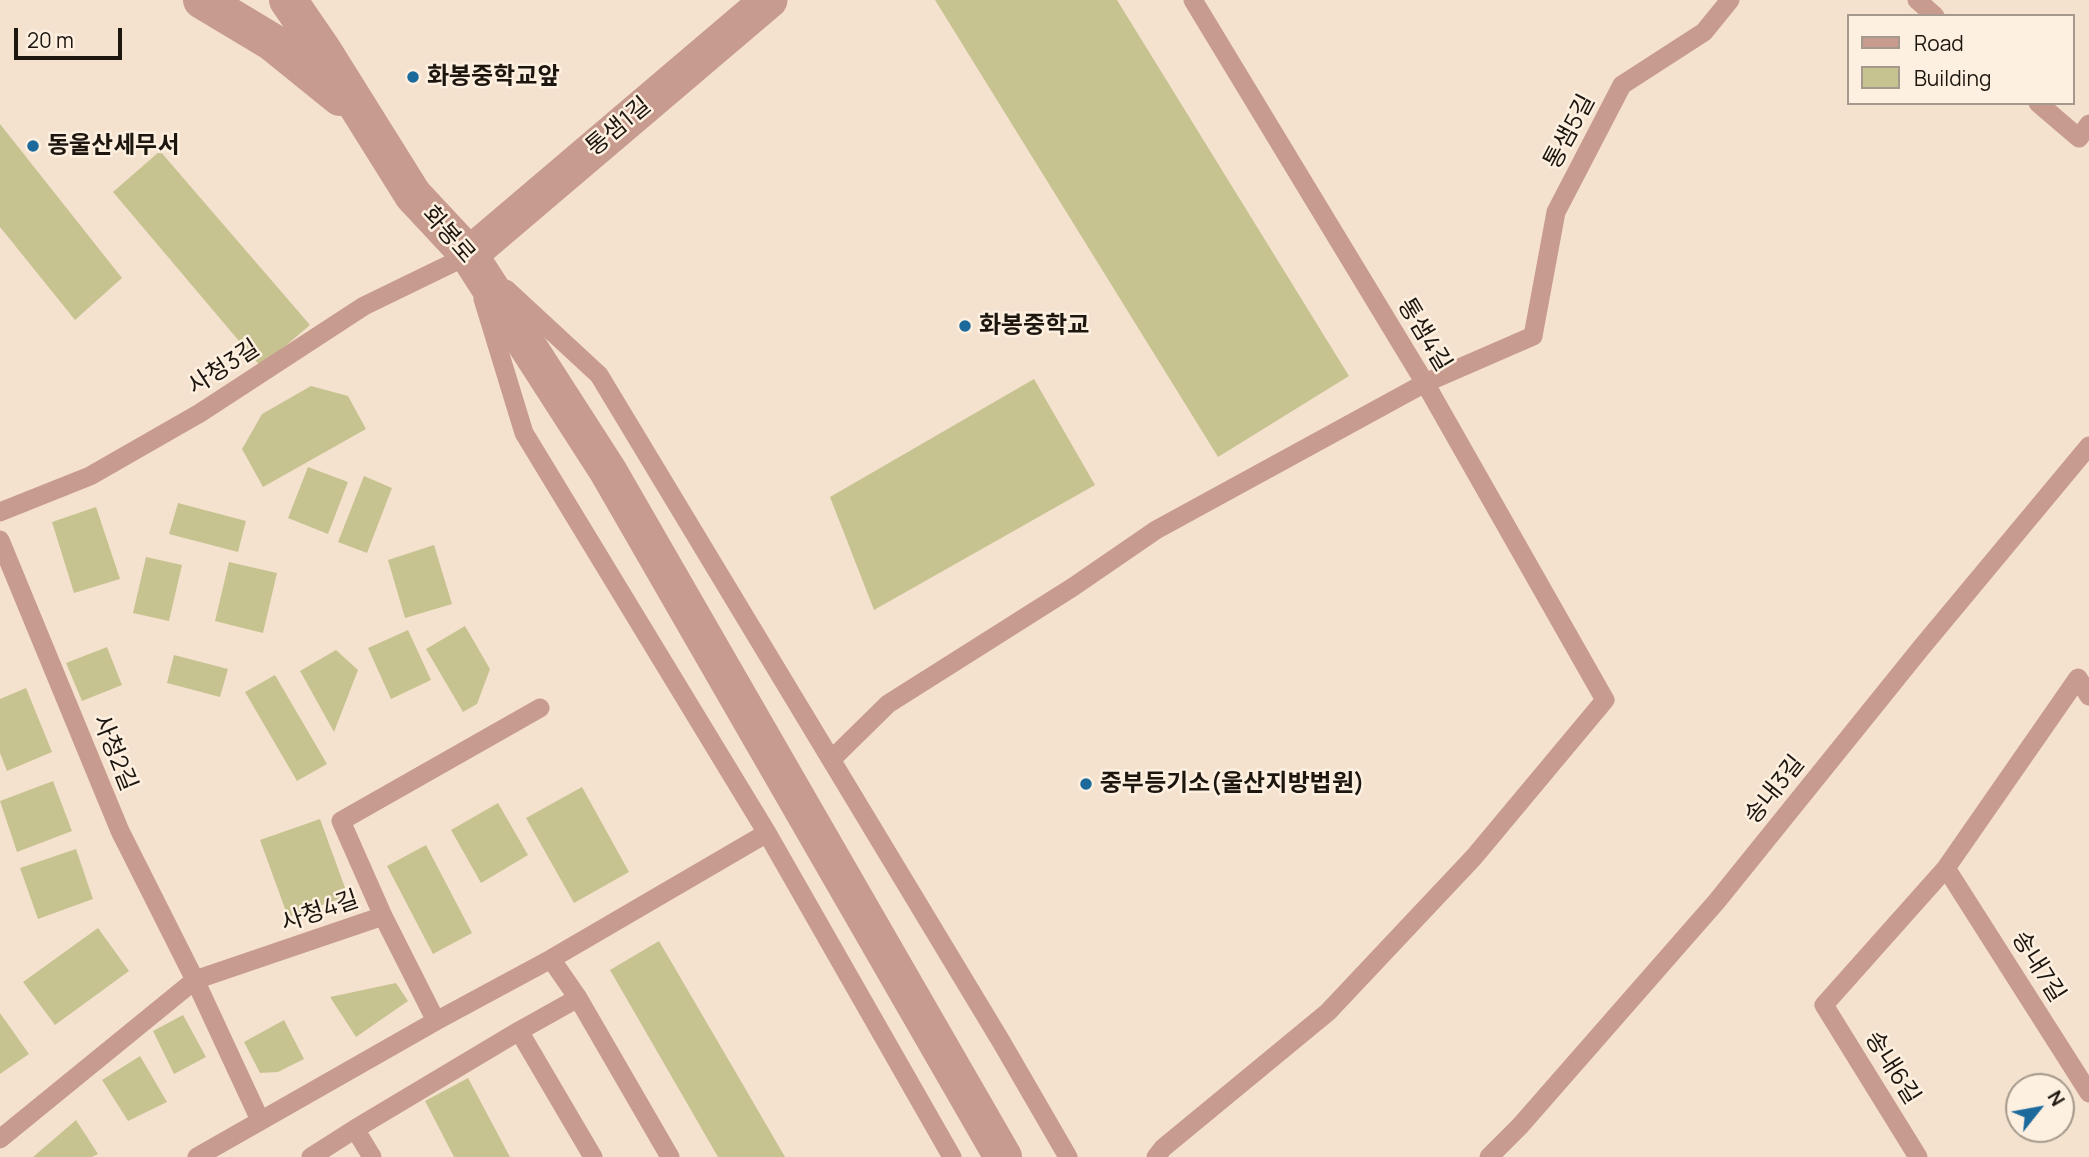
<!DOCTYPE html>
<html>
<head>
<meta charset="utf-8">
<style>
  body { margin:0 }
  #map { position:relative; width:2089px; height:1157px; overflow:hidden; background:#f4e2ce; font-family:Manrope,sans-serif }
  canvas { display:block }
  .legend { position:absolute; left:1847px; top:14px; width:228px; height:91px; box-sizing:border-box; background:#fef0e0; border:2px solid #a4998c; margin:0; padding:9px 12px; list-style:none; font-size:21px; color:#1c160f }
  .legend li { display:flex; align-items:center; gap:14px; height:35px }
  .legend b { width:35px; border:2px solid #a4998c }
  .north { position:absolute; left:2005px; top:1073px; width:70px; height:70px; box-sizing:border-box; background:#fef0e0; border:2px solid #a4998c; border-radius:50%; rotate:59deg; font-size:19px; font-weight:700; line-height:28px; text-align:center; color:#1c160f }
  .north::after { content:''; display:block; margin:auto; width:24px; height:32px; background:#1c6a9c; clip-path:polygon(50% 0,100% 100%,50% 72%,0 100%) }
  .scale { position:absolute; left:14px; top:28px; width:108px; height:32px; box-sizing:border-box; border:4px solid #1c160f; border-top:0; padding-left:9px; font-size:21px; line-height:24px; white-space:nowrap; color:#1c160f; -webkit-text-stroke:5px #fef0e0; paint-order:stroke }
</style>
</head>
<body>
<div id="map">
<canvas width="2089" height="1157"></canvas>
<ul class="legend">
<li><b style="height:9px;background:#c89b8f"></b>Road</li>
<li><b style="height:19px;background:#c7c391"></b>Building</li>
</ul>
<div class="north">N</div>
<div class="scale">20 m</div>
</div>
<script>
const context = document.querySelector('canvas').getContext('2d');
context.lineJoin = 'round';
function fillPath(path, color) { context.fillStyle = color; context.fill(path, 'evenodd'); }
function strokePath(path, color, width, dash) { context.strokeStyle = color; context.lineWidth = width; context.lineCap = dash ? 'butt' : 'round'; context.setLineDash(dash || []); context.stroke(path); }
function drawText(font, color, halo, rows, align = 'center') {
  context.font = font + ' Manrope,"Noto Sans KR",sans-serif'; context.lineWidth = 5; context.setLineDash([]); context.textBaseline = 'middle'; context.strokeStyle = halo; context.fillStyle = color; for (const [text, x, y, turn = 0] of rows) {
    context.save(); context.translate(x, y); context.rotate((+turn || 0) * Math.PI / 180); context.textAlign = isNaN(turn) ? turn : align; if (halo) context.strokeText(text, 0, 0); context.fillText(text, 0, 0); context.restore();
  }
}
const building = new Path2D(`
  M935 0H1117L1349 376 1218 457Z
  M0 124 122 278 75 320 0 227Z
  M160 151 310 325 261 367 113 192Z
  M1034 379 1095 485 874 610 830 497Z
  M311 386 348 396 366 429 263 487 242 449 262 414Z
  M308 467 348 482 328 534 288 518Z
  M364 476 392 488 367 553 338 542Z
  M178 503 246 521 238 552 169 534Z
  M96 507 120 579 74 593 52 522Z
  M434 545 452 604 405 618 388 560Z
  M146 557 182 565 169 621 133 613Z
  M229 562 277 573 263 633 215 621Z
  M465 626 490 669 477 704 463 712 426 649Z
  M408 630 431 680 391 699 368 648Z
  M107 647 122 685 82 701 66 663Z
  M336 650 358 670 334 732 300 671Z
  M174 655 228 669 220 697 167 683Z
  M275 675 327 764 297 781 245 692Z
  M26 688 52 752 7 771 0 753V699Z
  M53 781 72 831 17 852 0 801Z
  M582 787 629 872 574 903 526 818Z
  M498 803 528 855 481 883 451 830Z
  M320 819 348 896 288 917 260 840Z
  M426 845 472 933 433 954 387 866Z
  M76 849 93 899 38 919 20 868Z
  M98 928 129 971 55 1025 23 982Z
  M659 941 742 1083 785 1157H718L610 970Z
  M396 983 408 1001 356 1037 330 997Z
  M0 1013 29 1054 0 1074Z
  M183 1015 206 1057 174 1074 153 1031Z
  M284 1020 304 1059 278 1072 260 1073 244 1042Z
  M140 1056 167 1102 128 1121 102 1080Z
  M468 1078 510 1157H454L425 1101Z
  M76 1120 98 1154 92 1157H33Z`);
const service = new Path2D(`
  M1917 0 1935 16
  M2038 103 2079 138 2089 124
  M506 289 599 375 1002 1043 1068 1157
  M483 299 524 433 767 833 952 1157
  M0 512 90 476 200 413 364 306 469 255
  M0 540 120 831 195 980 260 1120
  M832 759 888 704 1073 587 1156 530 1425 383 1533 336 1556 212 1622 85 1704 32 1730 0
  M1946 868 2089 1093
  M551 959 578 998 670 1157
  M436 1021 383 916 341 821 540 708
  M519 1031 578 998
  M355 1129 519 1031 593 1157
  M0 1139 195 980 383 916
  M197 1157 436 1021 551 959 767 833
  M311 1157 355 1129 372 1157
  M1156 1157 1163 1148 1328 1012 1474 857 1605 700 1425 383 1193 0
  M1489 1157 1520 1126 1717 901 1921 648 2089 446
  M1918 1157 1824 1005 1946 868 2078 678 2089 696`);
const minor = new Path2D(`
  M469 255 769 0`);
const tertiary = new Path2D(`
  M202 0 272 42 340 97
  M288 0 323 51 413 195 469 255 608 471 1003 1157`);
const markers = [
  [413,77,7,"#1c6a9c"],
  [33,146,7,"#1c6a9c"],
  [965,326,7,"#1c6a9c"],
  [1086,784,7,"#1c6a9c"]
];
const poiNames = [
  ["화봉중학교앞",427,77],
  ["동울산세무서",47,146],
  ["화봉중학교",979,326],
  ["중부등기소(울산지방법원)",1100,784]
];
const streetNames = [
  ["통샘1길",619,127,-40],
  ["통샘5길",1570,132,-62],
  ["화봉로",448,235,49],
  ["통샘4길",1424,335,59],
  ["사청3길",224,368,-33],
  ["사청2길",114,753,68],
  ["송내3길",1775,790,-51],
  ["사청4길",320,912,-19],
  ["송내7길",2038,967,58],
  ["송내6길",1892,1068,58]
];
fillPath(building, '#c7c391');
strokePath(service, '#c89b8f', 19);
strokePath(minor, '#c89b8f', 37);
strokePath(tertiary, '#c89b8f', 38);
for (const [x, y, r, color] of markers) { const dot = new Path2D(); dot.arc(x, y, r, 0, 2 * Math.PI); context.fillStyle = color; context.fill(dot); strokePath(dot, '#fef0e0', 2.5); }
drawText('bold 24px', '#1c160f', '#fef0e0', poiNames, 'left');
drawText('24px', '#1c160f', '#fef0e0', streetNames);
</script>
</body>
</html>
